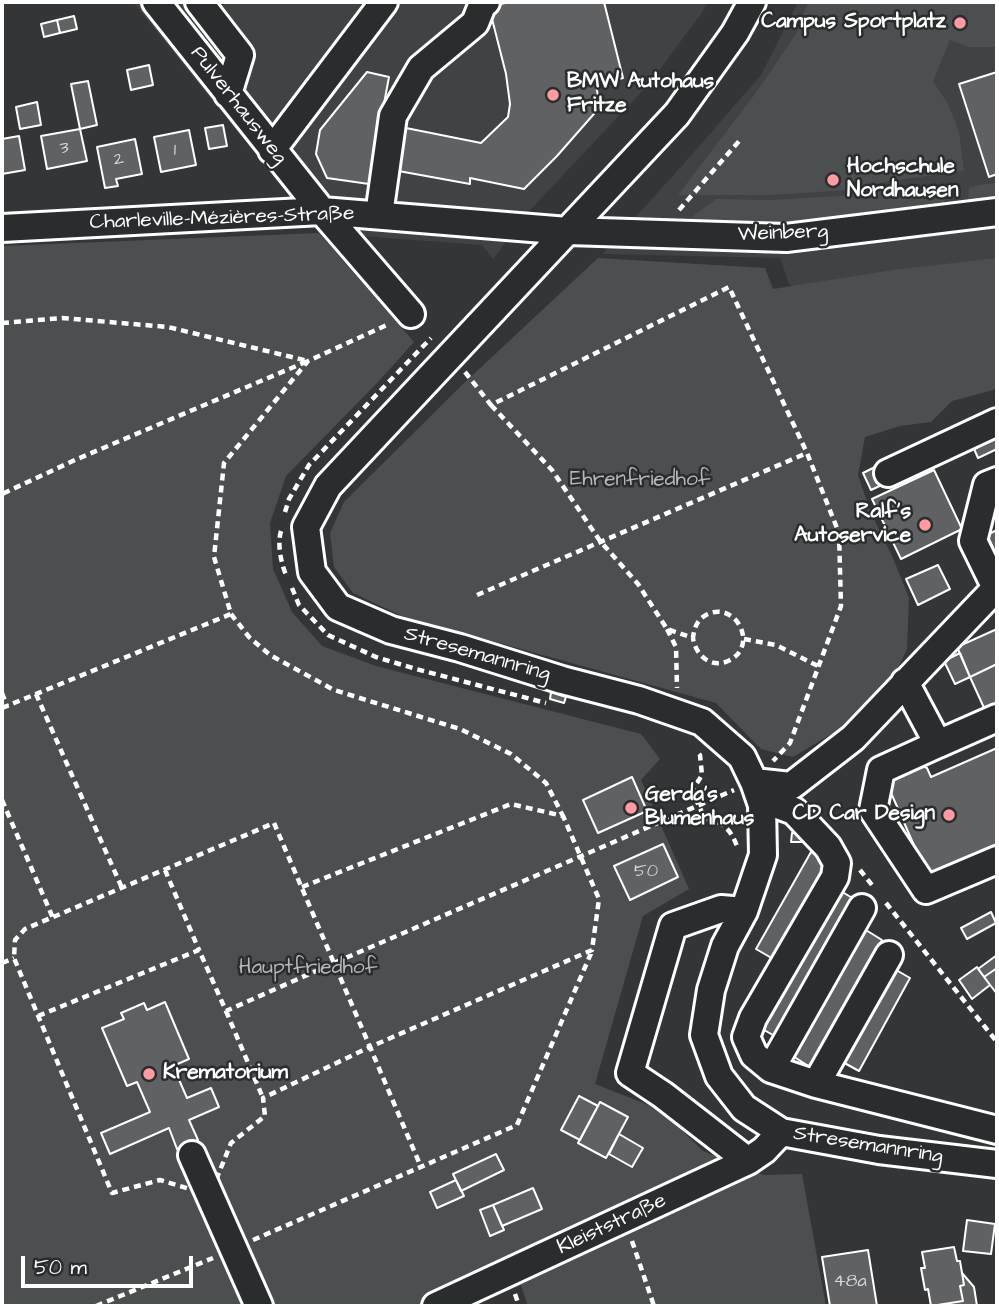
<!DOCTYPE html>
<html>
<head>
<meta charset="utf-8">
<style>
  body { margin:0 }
  #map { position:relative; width:999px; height:1308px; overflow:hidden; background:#333536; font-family:"Architects Daughter",sans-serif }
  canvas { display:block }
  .frame { position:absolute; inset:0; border:4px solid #fff; pointer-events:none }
  .scale { position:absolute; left:21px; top:1256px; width:172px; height:32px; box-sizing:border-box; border:4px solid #fff; border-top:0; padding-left:9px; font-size:21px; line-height:24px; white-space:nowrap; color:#fff; -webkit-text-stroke:5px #2a2d2e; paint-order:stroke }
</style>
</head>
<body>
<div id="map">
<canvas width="999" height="1308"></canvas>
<div class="frame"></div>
<div class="scale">50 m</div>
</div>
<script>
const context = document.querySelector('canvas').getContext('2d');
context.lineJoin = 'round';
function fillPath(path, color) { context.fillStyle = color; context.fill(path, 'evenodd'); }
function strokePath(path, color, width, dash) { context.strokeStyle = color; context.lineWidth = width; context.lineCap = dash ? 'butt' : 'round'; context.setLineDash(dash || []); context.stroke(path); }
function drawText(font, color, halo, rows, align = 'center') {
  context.font = font + ' "Architects Daughter",sans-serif'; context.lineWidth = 5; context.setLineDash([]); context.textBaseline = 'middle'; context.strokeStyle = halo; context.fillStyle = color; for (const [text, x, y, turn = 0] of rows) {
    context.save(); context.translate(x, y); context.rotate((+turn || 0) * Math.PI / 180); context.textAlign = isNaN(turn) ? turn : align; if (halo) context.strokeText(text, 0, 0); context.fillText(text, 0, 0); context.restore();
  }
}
const built = new Path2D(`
  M133 2H708L701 14 649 84 532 208 493 259 482 245 319 233Z
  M798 2H997V355L827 392 780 258 602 254 688 159 761 75Z`);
const green = new Path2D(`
  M808 2H997V47H969L950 40 933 81 948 104 959 132 964 171 890 181 848 190 770 195H678L755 94 796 34Z
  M997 183V206H968L969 188 979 185Z
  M880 186 939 187 948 192C946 206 935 208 923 212L784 225 684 226 692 217 716 199 770 200 841 196Z
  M319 233 414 342 378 382 286 476 270 523 273 569 292 612 322 646 376 666 641 734 660 759 641 780 689 889 643 916 595 1084 661 1110 703 1151 764 1175 802 1174 826 1306H528L521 1285 473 1306H2V246Z
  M598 258 765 268 773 289 893 270 997 258V387L993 390 952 401 931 422 900 426 865 437 858 475 871 513 893 558 909 598 907 649 889 688 848 728 833 733 793 757 761 749 716 703 402 616 353 593 334 567 330 533 344 502 462 385Z`);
const building = new Path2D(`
  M509 2H604L623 78 596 85 600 107 557 156 524 189 470 178V184L393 170 401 127 481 143 508 117 510 104 506 74 489 7Z
  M74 16 77 29 60 33 57 20Z
  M57 20 60 33 44 37 41 24Z
  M149 65 153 85 131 90 127 70Z
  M367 72 389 77 369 184 327 178 316 154 320 130Z
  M997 72V174L989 177 959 84Z
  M88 81 97 125 80 129 71 84Z
  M37 102 41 125 20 129 16 107Z
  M223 125 227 146 209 149 205 128Z
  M80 129 87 161 47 169 41 136Z
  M189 130 196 165 161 172 154 137Z
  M19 136 25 170 2 174V139Z
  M135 139 142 174 116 179 118 186 105 188 97 147Z
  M997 430V449L978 458 971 442Z
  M877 466 886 483 871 490 863 473Z
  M934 470 962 529 901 559 872 499Z
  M997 530V556L987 535Z
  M938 565 950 589 918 605 906 579Z
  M997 629V664L970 677 957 647Z
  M960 653 970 677 955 684 944 661Z
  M997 664V704L985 710 970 677Z
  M551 692 566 697 564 703 550 699Z
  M997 748V844L927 875 888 786 889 777 920 765 927 768 931 777Z
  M632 777 647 811 598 833 583 800Z
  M792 833H803L802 842H791Z
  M663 844 678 877 630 900 614 866Z
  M811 852 830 863 775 960 756 949Z
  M837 889 856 900 778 1038 759 1027Z
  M991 912 996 923 967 939 961 928Z
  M861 927 882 940 810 1067 788 1053Z
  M997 955V968L984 977 978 969Z
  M891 967 910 978 859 1071 839 1060Z
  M977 967 990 985 972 999 959 980Z
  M997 968V994L984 977Z
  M165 1002 189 1059 173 1066 187 1098 211 1088 219 1107 189 1120 198 1140 177 1149 169 1128 110 1154 101 1133 150 1112 137 1082 127 1086 102 1028 124 1019 121 1013 144 1003 147 1010Z
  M579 1096 598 1106 580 1140 561 1130Z
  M600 1102 628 1117 606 1158 578 1143Z
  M619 1134 643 1148 632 1167 609 1154Z
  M496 1154 504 1170 461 1191 453 1174Z
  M456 1180 464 1196 437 1208 430 1192Z
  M533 1188 542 1209 502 1226 493 1205Z
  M493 1205 504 1230 490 1236 480 1210Z
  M967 1220 995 1224 991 1254 963 1251Z
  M954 1247 957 1261H960L964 1285 960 1286 963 1301 931 1306 928 1289 925 1290 921 1268H925L922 1252Z
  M868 1250 877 1306H830L822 1257Z
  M962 1273 974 1287 977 1306H952L950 1303 963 1301 960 1286 964 1285Z`);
const path = new Path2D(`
  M679 210 740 140
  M2 323 62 318 168 327 308 361 75 460 2 494
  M465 372 491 405 729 287 807 453 839 533 841 606 790 743 773 761
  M491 405 552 470 600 541 638 584 667 629 693 638C694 628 697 620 706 615 736 599 760 647 728 661 710 669 695 654 693 638
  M285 512 289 499 309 465 431 338
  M281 531C277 544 281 564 287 577
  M292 588 299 605 328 635 376 657 416 669 546 703
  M477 595 807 453
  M231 614 249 637 270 655 334 690 460 729 511 754 546 783 563 816
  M667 629 676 647 677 688
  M744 639 776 645 818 666
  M2 693 7 706
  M36 694 122 888
  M2 708 231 614 214 557 224 463 308 361 389 324
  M699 754 700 755 702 775 692 791 705 819C724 822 730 829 737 846
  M2 800 53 918
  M274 823 370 1047 263 1098 265 1116 231 1143 210 1195 160 1180 112 1193 14 958 15 940 25 929Z
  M165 870 199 950
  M860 870 872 885
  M302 887 511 804 563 816 599 899 592 950 370 1047 421 1167
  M886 903 997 1042
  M2 963 14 958
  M226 1011 263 1098
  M38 1016 199 950 226 1011 334 963 734 790
  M253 1240 517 1125 592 951
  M632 1241 654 1306
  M515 1294 519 1306
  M96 1306 213 1258`);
const minor = new Path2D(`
  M156 2 322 211 411 314
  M199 2 240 55 228 94
  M752 2 735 33 677 114 328 486 306 527 312 572 338 607 391 630 460 648 562 680 639 700 702 722 742 757 754 782 762 805 763 855 744 911 725 946 711 990 704 1035 719 1076 744 1108 781 1132 879 1150 997 1164
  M272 150 384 2
  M379 215 393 116 421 68 475 23 483 3 486 2
  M2 228 322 211 568 231 786 238 997 212
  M888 473 997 422
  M996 588 973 541 987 485 997 481
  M905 682 938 744 997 718
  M938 744 881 770 873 810 926 890 997 860
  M754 782 791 786 853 738 997 587
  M762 805H778L794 811 828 847 837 863 835 877 753 1018 746 1037 754 1055 771 1069 816 1084 997 1130
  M744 911 721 909 673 926 630 1073 663 1095 748 1161
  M771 1069 862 908
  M816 1084 889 955
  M192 1155 259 1306
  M436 1306 748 1161 764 1150 781 1132`);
const markers = [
  [960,23,7,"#ff9aa2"],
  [553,95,7,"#ff9aa2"],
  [833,180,7,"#ff9aa2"],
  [925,525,7,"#ff9aa2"],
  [631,808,7,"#ff9aa2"],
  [949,815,7,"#ff9aa2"],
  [149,1074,7,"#ff9aa2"]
];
const numberNames = [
  ["3",64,149],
  ["1",175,151],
  ["2",119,160],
  ["50",646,872],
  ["48a",850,1282]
];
const poiNames = [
  ["Campus Sportplatz",946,23,"right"],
  ["BMW Autohaus",567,83],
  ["Fritze",567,107],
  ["Hochschule",847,168],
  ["Nordhausen",847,192],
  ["Ralf's",911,513,"right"],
  ["Autoservice",911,537,"right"],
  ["Gerda's",645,796],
  ["Blumenhaus",645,820],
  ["CD Car Design",935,815,"right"],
  ["Krematorium",163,1074]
];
const streetNames = [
  ["Pulverhausweg",238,106,52],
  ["Charleville-Mézières-Straße",222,219,-2],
  ["Weinberg",783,234,-2],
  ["Stresemannring",477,655,16],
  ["Stresemannring",868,1146,9],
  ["Kleiststraße",612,1225,-25]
];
const parkNames = [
  ["Ehrenfriedhof",640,481],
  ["Hauptfriedhof",308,969]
];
fillPath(built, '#404243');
fillPath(green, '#4c4f50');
fillPath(building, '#5f6162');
strokePath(building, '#fff', 2);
strokePath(minor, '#fff', 32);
strokePath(path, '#fff', 4.5, [7, 5]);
strokePath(minor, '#2a2d2e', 26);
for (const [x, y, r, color] of markers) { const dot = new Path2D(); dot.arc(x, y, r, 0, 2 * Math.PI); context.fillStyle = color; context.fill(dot); strokePath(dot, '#2a2d2e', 2.5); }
drawText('18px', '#d7d8d8', null, numberNames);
drawText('bold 21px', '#fff', '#2a2d2e', poiNames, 'left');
drawText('21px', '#fff', '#2a2d2e', streetNames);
drawText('21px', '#b7b9b9', '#2a2d2e', parkNames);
</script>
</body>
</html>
